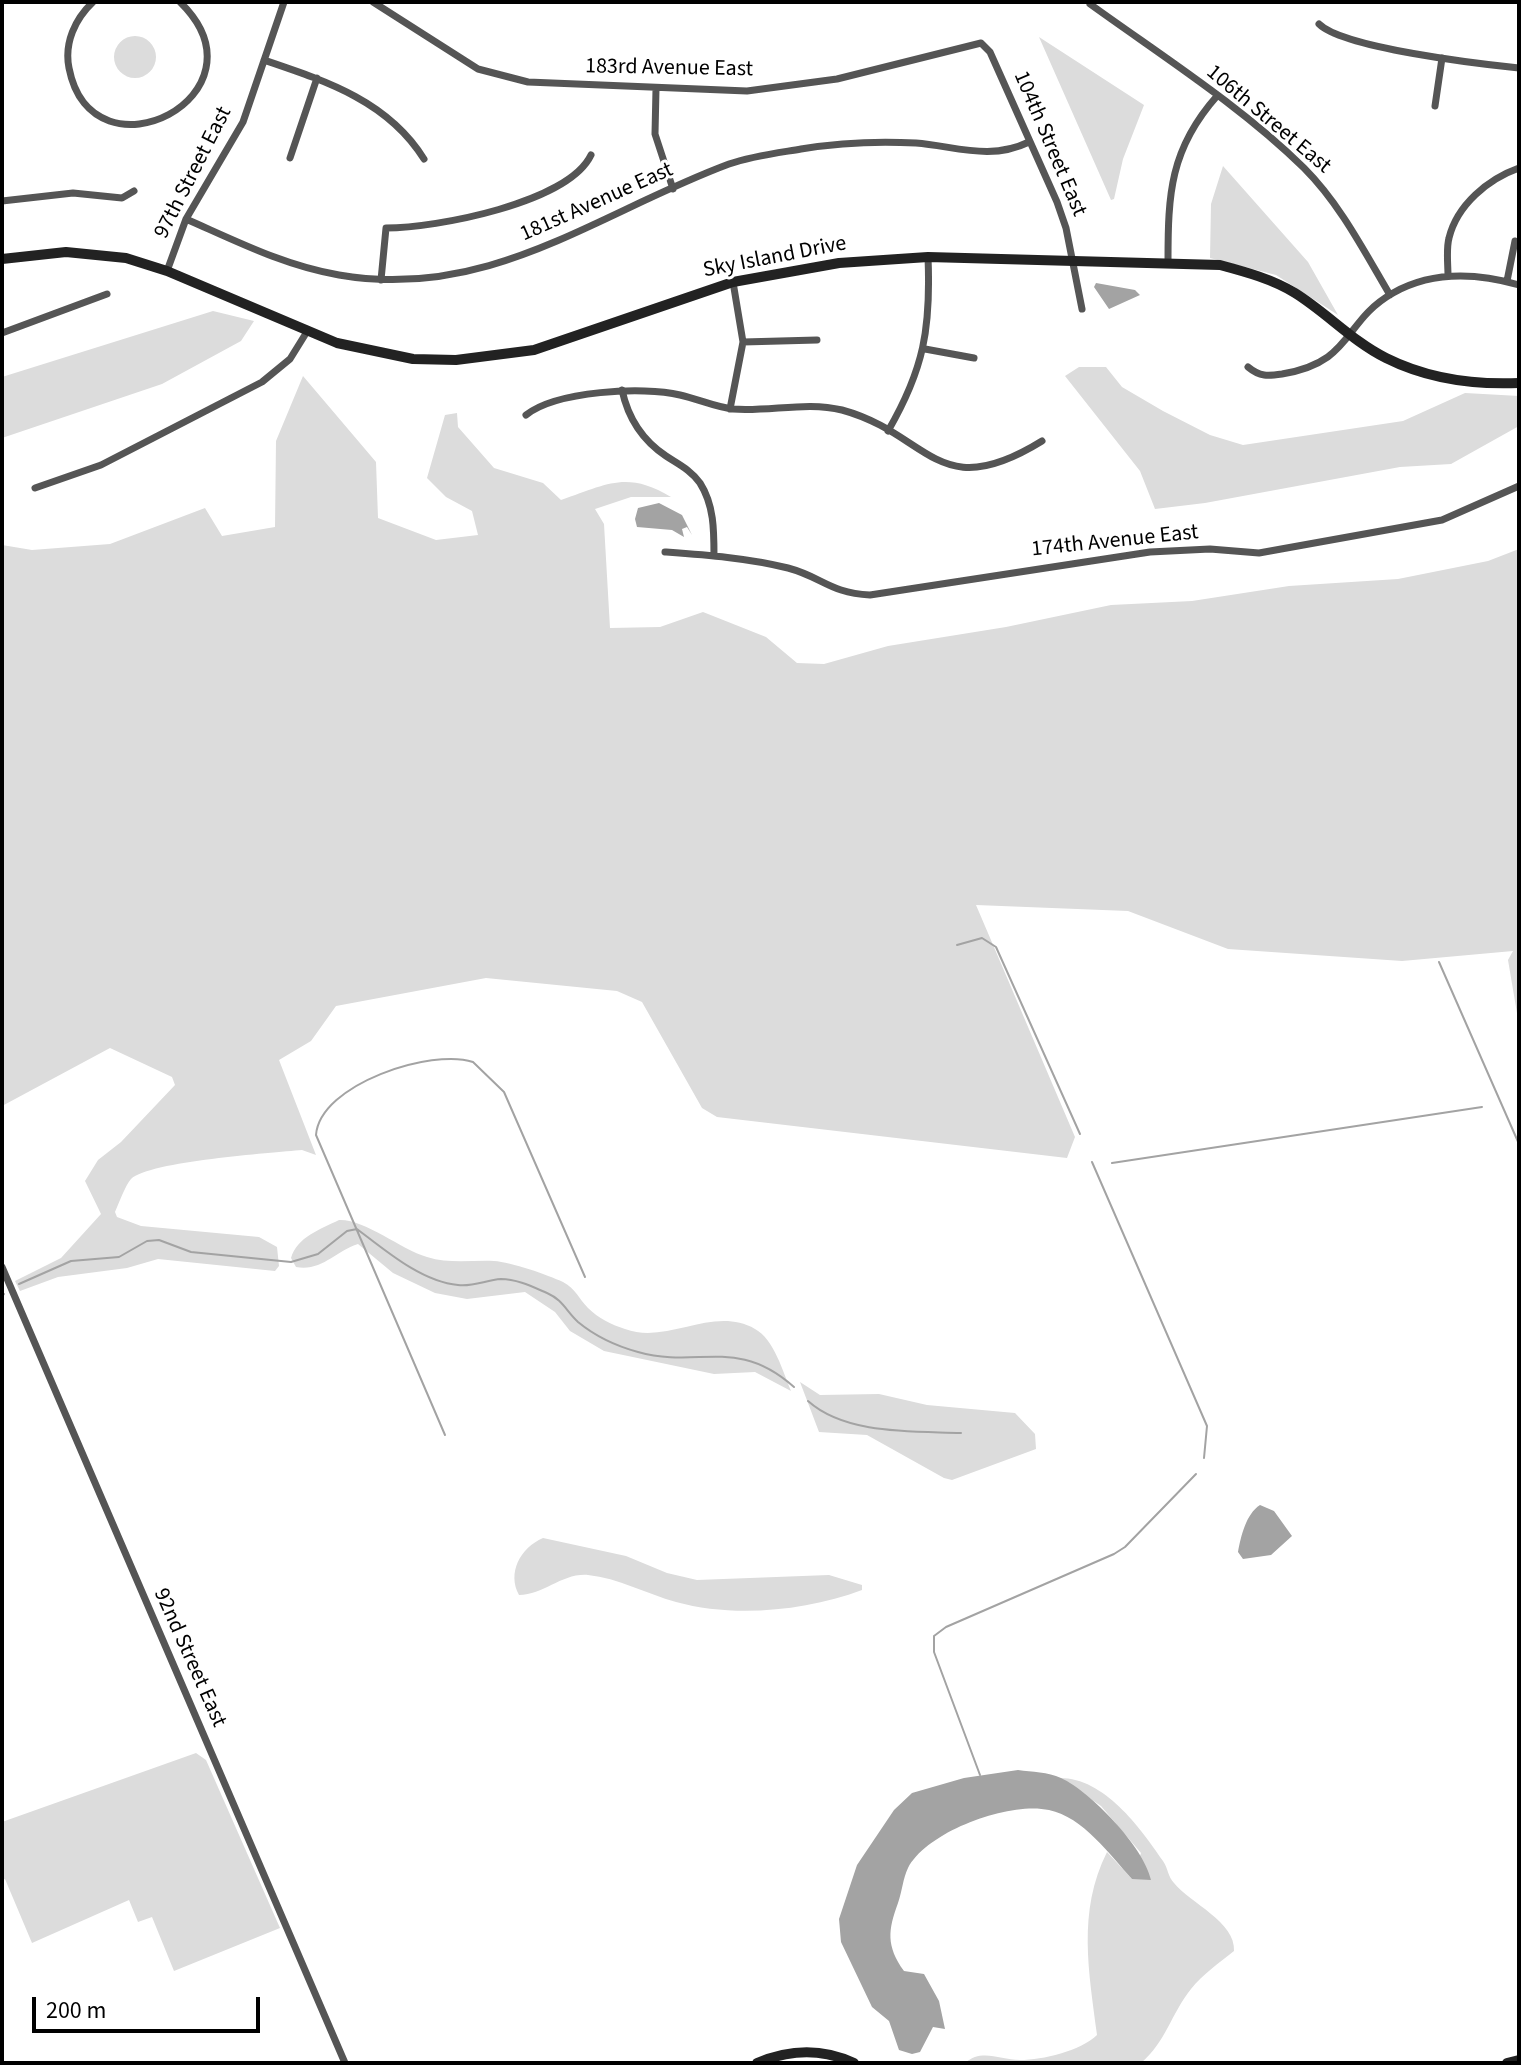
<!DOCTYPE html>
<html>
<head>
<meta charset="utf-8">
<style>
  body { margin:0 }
  #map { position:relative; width:1521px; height:2065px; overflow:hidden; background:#fff; font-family:"Source Sans 3",sans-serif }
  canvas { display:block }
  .frame { position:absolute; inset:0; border:4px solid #000; pointer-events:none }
  .scale { position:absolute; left:32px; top:1997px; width:228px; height:36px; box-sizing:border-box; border:4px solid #000; border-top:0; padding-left:10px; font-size:24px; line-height:28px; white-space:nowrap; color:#000; -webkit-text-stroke:6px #fff; paint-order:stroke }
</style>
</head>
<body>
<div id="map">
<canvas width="1521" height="2065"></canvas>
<div class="frame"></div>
<div class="scale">200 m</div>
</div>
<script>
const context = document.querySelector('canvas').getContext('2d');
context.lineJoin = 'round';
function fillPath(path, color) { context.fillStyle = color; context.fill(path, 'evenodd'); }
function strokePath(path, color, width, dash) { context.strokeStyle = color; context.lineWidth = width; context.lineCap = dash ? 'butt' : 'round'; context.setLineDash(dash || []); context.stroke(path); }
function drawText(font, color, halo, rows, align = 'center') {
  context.font = font + ' "Source Sans 3",sans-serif'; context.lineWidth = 6; context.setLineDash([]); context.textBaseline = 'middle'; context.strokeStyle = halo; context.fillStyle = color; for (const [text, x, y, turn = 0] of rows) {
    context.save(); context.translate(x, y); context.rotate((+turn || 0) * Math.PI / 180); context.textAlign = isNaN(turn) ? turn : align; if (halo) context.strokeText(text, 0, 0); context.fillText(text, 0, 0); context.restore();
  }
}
const green = new Path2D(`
  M114 57a21 21 0 1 1 42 0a21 21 0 1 1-42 0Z
  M1039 37 1144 105 1123 159 1114 199 1111 200Z
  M1223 166 1308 262 1338 315 1276 275 1210 258 1211 204Z
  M213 311 254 321 241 341 162 384 2 438V377Z
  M1079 367H1106L1122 387 1163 411 1210 435 1243 445 1403 421 1465 393 1519 396V426L1451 464 1400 467 1205 503 1155 509 1140 471 1065 376Z
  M303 376 376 462 378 518 436 540 478 535 472 511 446 497 427 478 445 415 457 413 458 427 494 468 543 483 561 500C606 485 626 470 671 497H631L595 509 604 524 610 628 660 627 703 612 766 637 797 663 824 664 888 646 1006 627 1111 605 1192 601 1289 586 1398 579 1488 561 1519 549V1025L1508 960 1513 951 1402 961 1228 949 1128 911 976 905 1075 1137 1067 1158 717 1117 702 1108 642 1002 617 991 486 978 336 1006 311 1041 279 1060 316 1155 302 1150C271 1153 150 1161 131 1179 125 1186 119 1203 115 1212L117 1217 141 1226 259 1237 277 1247 279 1266 275 1271 158 1259 127 1268 58 1277 20 1291 15 1281 61 1258 101 1214 85 1181 98 1160 121 1142 175 1085 172 1077 110 1048 2 1106V545L32 550 110 544 205 508 222 536 275 527 276 441Z
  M339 1220C365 1219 400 1249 427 1257 449 1264 472 1260 494 1261 511 1262 548 1275 563 1282 576 1289 579 1299 588 1308 598 1318 612 1325 625 1329 668 1345 713 1305 755 1329 774 1339 783 1372 791 1391L755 1372 714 1374 604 1351 570 1331 555 1312 525 1292 467 1299 435 1293 393 1273 358 1244C336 1251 321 1272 296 1267L291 1258C297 1237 321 1229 339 1220Z
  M800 1382 820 1395 879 1394 927 1405 1015 1413 1035 1434 1036 1449 952 1480 944 1478 867 1435 819 1432Z
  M543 1538 626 1556 667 1573 697 1580 829 1575 862 1585V1590C806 1611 734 1618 676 1602 647 1594 618 1578 588 1575 562 1573 544 1595 519 1595 507 1573 520 1548 543 1538Z
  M196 1753 206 1760 280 1928 174 1971 152 1917 138 1922 129 1900 32 1943 5 1879 2 1880V1822Z
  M1060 1778C1104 1778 1140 1827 1163 1861 1168 1868 1168 1877 1174 1883 1190 1903 1236 1922 1234 1951 1219 1963 1202 1975 1191 1989 1171 2014 1166 2042 1141 2063H965C982 2048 1000 2060 1020 2060 1043 2060 1080 2051 1097 2035 1089 1972 1077 1912 1107 1852L1132 1879 1141 1853 1101 1806Z`);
const water = new Path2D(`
  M1096 283 1135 290 1140 295 1109 309 1094 287Z
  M659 503 682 515 692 535 687 527 682 529 684 537 672 530 637 527 635 519 638 508Z
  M1260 1505 1274 1511 1292 1536 1271 1555 1243 1559 1238 1552C1241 1536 1246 1514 1260 1505Z
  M1018 1770C1032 1772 1048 1772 1061 1778 1091 1792 1144 1847 1151 1880L1132 1879C1110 1855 1083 1817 1049 1810 1010 1801 927 1831 908 1868 903 1878 902 1892 898 1903 888 1930 886 1946 904 1971L924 1974 939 2001 945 2029 933 2027 920 2052 912 2054 899 2050 889 2021 872 2007 841 1942 839 1919 857 1865 894 1810 912 1793 964 1778Z`);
const stream = new Path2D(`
  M957 945 982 938 996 947 1080 1134
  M1439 962 1519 1144
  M1092 1162 1207 1426 1204 1458
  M1112 1163 1482 1107
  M19 1284 71 1261 119 1257 147 1241 159 1240 191 1252 291 1262 318 1254 347 1231 357 1229C386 1251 422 1282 458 1285 473 1287 486 1280 501 1279 517 1279 533 1287 547 1293 563 1300 566 1311 578 1322 595 1336 616 1346 638 1352 699 1369 737 1336 794 1387
  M2 1296 4 1294
  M808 1401C846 1435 913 1431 961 1433
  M445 1435 316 1135C320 1084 432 1048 473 1062L504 1092 585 1277
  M980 1775 934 1652V1636L946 1627 1114 1554 1125 1547 1196 1474`);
const street = new Path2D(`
  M93 2C75 19 64 43 69 68 92 187 275 95 180 2
  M373 2 478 69 528 82 747 91 837 79 981 43 990 52 1057 202 1066 228 1082 309
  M1090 4C1162 56 1241 106 1304 168 1340 204 1364 251 1390 295
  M1319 24C1343 48 1480 64 1519 68
  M264 60C326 81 388 101 424 159
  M656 89 655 134 673 189
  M1435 106 1442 58
  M290 158 317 78
  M2 201 73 193 122 198 134 191
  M186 219C236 241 285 266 339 275 489 301 597 213 729 164 752 156 777 153 801 149 837 143 879 141 916 143 955 146 990 161 1029 142
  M1168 261C1168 194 1170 149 1217 96
  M167 271 186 219 243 122 284 2
  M1448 276C1448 264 1446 249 1449 238 1457 205 1488 179 1519 168
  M381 280 386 228C436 228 568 203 591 155
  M1507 281 1515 241
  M2 333 107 294
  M743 342 817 340
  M925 349 974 358
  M1248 367C1260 377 1268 376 1282 374 1354 362 1342 322 1393 293 1432 271 1477 273 1519 285
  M622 390C628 418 642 440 666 456 678 464 691 470 700 483 714 505 714 530 714 556
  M730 409 743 342 733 282
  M526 415C556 391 643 386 680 395 698 399 715 407 733 409 769 412 807 401 842 410 930 434 937 506 1042 441
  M888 431C924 369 931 328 928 257
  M35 488 101 465 262 382 290 359 308 330
  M665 552C706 555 748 558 788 568 822 577 830 593 870 595L1150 552 1210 549 1259 553 1442 520 1519 486
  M2 1267 345 2063`);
const secondary = new Path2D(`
  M2 259 66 252 126 258 167 271 337 343 413 359 456 360 534 350 733 282 839 263 928 257 1220 265C1246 272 1272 279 1295 293 1327 313 1352 341 1386 358 1428 379 1473 385 1519 383
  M757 2063C790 2049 822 2048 854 2063
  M1507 2063 1519 2060`);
const streetNames = [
  ["183rd Avenue East",669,69,1],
  ["106th Street East",1268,120,40],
  ["104th Street East",1049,144,67],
  ["97th Street East",194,173,-63],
  ["181st Avenue East",597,203,-24],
  ["Sky Island Drive",775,258,-11],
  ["174th Avenue East",1115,542,-6],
  ["92nd Street East",189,1658,66]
];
fillPath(green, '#dcdcdc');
fillPath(water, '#a3a3a3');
strokePath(stream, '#a3a3a3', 2);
strokePath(street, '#555', 7);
strokePath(secondary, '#222', 10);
drawText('22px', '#000', '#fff', streetNames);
</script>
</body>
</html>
